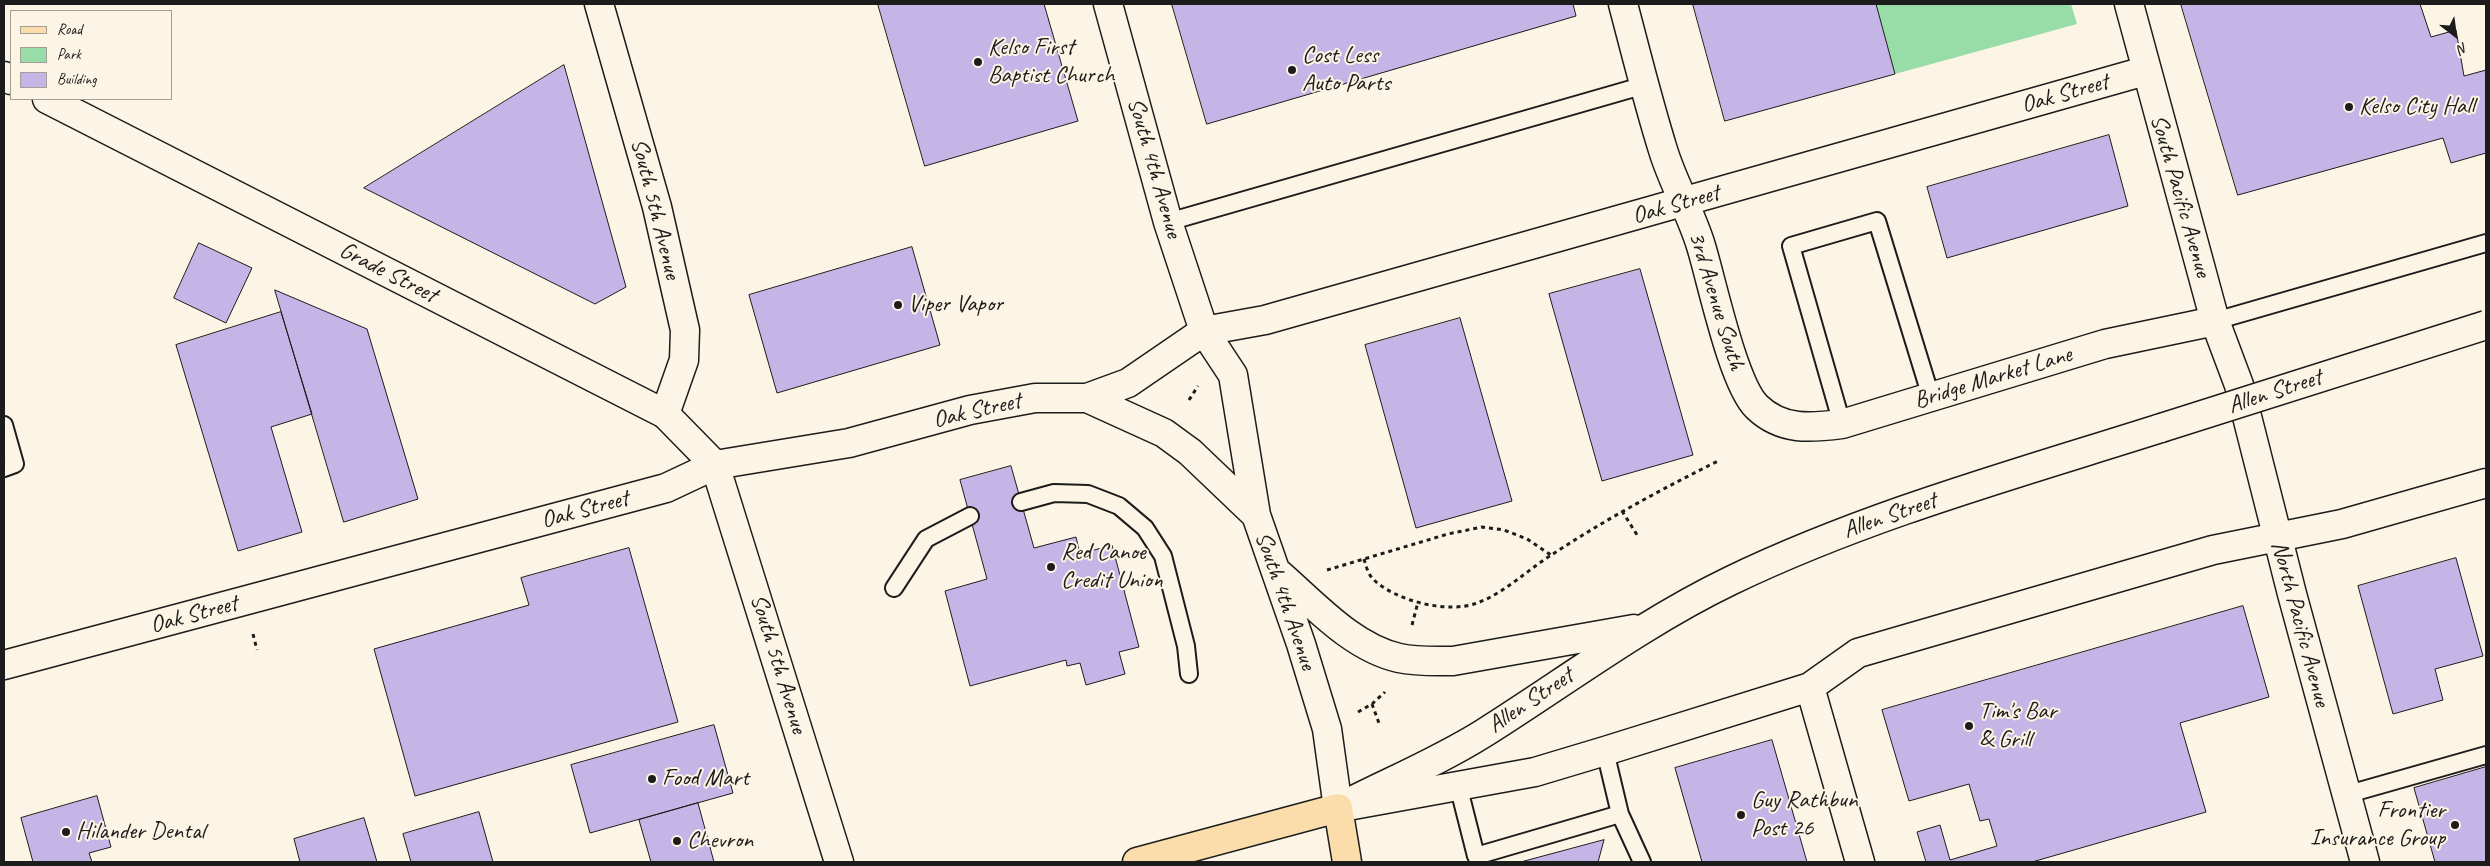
<!DOCTYPE html>
<html>
<head>
<meta charset="utf-8">
<style>
  body { margin:0 }
  #map { position:relative; width:2490px; height:866px; overflow:hidden; background:#fcf5e5; font-family:Caveat,sans-serif }
  canvas { display:block }
  .frame { position:absolute; inset:0; border:5px solid #1c1c1c; pointer-events:none }
  .legend { position:absolute; left:10px; top:10px; width:162px; height:90px; box-sizing:border-box; background:#fcf5e5; border:1px solid #a29e95; margin:0; padding:6px 9px; list-style:none; font-size:15px; color:#1c1c1c }
  .legend li { display:flex; align-items:center; gap:10px; height:25px }
  .legend b { width:25px; border:1px solid #a29e95 }
  .north { position:absolute; left:2430px; top:10px; width:50px; height:50px; -webkit-text-stroke:4px #fcf5e5; paint-order:stroke; rotate:150deg; font-size:14px; font-weight:700; line-height:20px; text-align:center; color:#1c1c1c }
  .north::after { content:''; display:block; margin:auto; width:18px; height:22px; background:#1c1c1c; clip-path:polygon(50% 0,100% 100%,50% 72%,0 100%) }
</style>
</head>
<body>
<div id="map">
<canvas width="2490" height="866"></canvas>
<div class="frame"></div>
<ul class="legend">
<li><b style="height:6px;background:#faddab"></b>Road</li>
<li><b style="height:14px;background:#98dca8"></b>Park</li>
<li><b style="height:14px;background:#c5b5e6"></b>Building</li>
</ul>
<div class="north">N</div>
</div>
<script>
const context = document.querySelector('canvas').getContext('2d');
context.lineJoin = 'round';
function fillPath(path, color) { context.fillStyle = color; context.fill(path, 'evenodd'); }
function strokePath(path, color, width, dash) { context.strokeStyle = color; context.lineWidth = width; context.lineCap = dash ? 'butt' : 'round'; context.setLineDash(dash || []); context.stroke(path); }
function drawText(font, color, halo, rows, align = 'center') {
  context.font = font + ' Caveat,sans-serif'; context.lineWidth = 4; context.setLineDash([]); context.textBaseline = 'middle'; context.strokeStyle = halo; context.fillStyle = color; for (const [text, x, y, turn = 0] of rows) {
    context.save(); context.translate(x, y); context.rotate((+turn || 0) * Math.PI / 180); context.textAlign = isNaN(turn) ? turn : align; if (halo) context.strokeText(text, 0, 0); context.fillText(text, 0, 0); context.restore();
  }
}
const green = new Path2D(`
  M1876 4H2071L2077 24 1895 74Z`);
const building = new Path2D(`
  M878 4H1044L1078 121 925 166Z
  M1172 4H1573L1576 16 1207 124Z
  M1693 4H1876L1895 74 1725 121Z
  M2181 4H2420L2431 37 2456 30 2464 76 2486 70V153L2451 163 2443 138 2238 195Z
  M564 65 626 287 595 304 364 188Z
  M2109 135 2128 206 1947 258 1927 187Z
  M199 243 252 268 226 323 174 298Z
  M912 247 940 345 777 393 749 295Z
  M1640 269 1693 455 1602 481 1549 294Z
  M275 290 367 329 418 499 344 522Z
  M281 312 312 414 271 427 302 532 238 551 176 345Z
  M1460 318 1512 501 1416 528 1365 345Z
  M1011 466 1034 548 1076 537 1080 554 1112 545 1139 647 1119 652 1125 674 1086 685 1080 663 1067 666 1066 660 970 686 945 591 987 579 960 480Z
  M629 548 678 722 415 796 374 649 529 605 521 578Z
  M2456 558 2483 656 2435 669 2443 700 2393 714 2358 586Z
  M2243 606 2269 697 2180 723 2206 812 2032 862H1926L1917 832 1940 825 1950 860 1997 846 1989 819 1980 821 1969 784 1909 801 1882 710Z
  M714 725 733 793 590 833 571 765Z
  M1772 740 1807 862H1702L1675 768Z
  M2486 767V862H2435L2414 788Z
  M97 796 111 847 89 853 92 862H33L21 818Z
  M698 803 714 862H651L639 820Z
  M479 812 493 862H411L403 834Z
  M364 818 377 862H300L294 839Z
  M1604 840 1598 862H1521Z`);
const path = new Path2D(`
  M1189 400 1198 386
  M1622 511 1639 538
  M1364 559C1366 566 1368 574 1373 579 1395 601 1448 614 1477 603 1505 593 1527 570 1553 554 1606 519 1662 489 1718 461
  M1327 570 1448 534 1482 527 1504 530 1527 539 1551 555
  M1412 625 1418 602
  M253 634 257 650
  M1372 704 1380 726
  M1358 712 1372 704 1385 692`);
const lane = new Path2D(`
  M1168 222 1645 85
  M2215 321 2486 243
  M1842 424 1791 246 1877 221 1931 397
  M4 425 15 464 4 468
  M1021 502 1054 493 1088 494 1119 506 1145 528 1163 556 1186 646 1189 674
  M894 588 926 539 970 516
  M1458 785 1476 856 1620 814 1605 751
  M2345 795 2486 755
  M1620 814 1642 862`);
const street = new Path2D(`
  M599 4 657 207 685 330 684 360 665 414
  M1108 4 1168 222 1204 331 1265 320 2145 71
  M1623 4C1636 53 1648 102 1663 150 1673 183 1691 213 1701 246 1712 282 1733 384 1757 407 1782 431 1811 428 1842 424L2105 344 2215 321
  M4 665 666 488 715 465
  M1810 687 1860 862
  M1353 805 1535 772 1605 751 1810 687 1858 653 2213 550 2342 524 2486 483`);
const secondary = new Path2D(`
  M2129 4 2215 321 2239 385 2292 594 2365 862
  M4 76 11 80
  M47 99 665 414 715 465 839 862
  M1087 398 1128 383 1204 331 1233 375 1256 515
  M715 465 849 443 970 410 1035 398H1087L1164 433 1190 452 1256 515 1301 644 1327 729 1338 808C1386 783 1438 762 1484 733 1565 682 1643 623 1730 581 1867 515 2016 474 2161 428
  M1277 572C1313 603 1351 647 1399 658 1417 662 1435 661 1453 661L1634 629`);
const primary = new Path2D(`
  M1137 862 1338 808 1347 862`);
const secondaryBridge = new Path2D(`
  M2161 428 2486 325`);
const markers = [
  [978,62,5,"#1c1c1c"],
  [1292,70,5,"#1c1c1c"],
  [2349,107,5,"#1c1c1c"],
  [898,305,5,"#1c1c1c"],
  [1051,567,5,"#1c1c1c"],
  [1969,726,5,"#1c1c1c"],
  [652,779,5,"#1c1c1c"],
  [1741,815,5,"#1c1c1c"],
  [2455,825,5,"#1c1c1c"],
  [66,832,5,"#1c1c1c"],
  [677,841,5,"#1c1c1c"]
];
const poiNames = [
  ["Kelso First",988,48],
  ["Baptist Church",988,76],
  ["Cost Less",1302,56],
  ["Auto Parts",1302,84],
  ["Kelso City Hall",2359,107],
  ["Viper Vapor",908,305],
  ["Red Canoe",1061,553],
  ["Credit Union",1061,581],
  ["Tim's Bar",1979,712],
  ["& Grill",1979,740],
  ["Food Mart",662,779],
  ["Guy Rathbun",1751,801],
  ["Post 26",1751,829],
  ["Frontier",2445,811,"right"],
  ["Insurance Group",2445,839,"right"],
  ["Hilander Dental",76,832],
  ["Chevron",687,841]
];
const streetNames = [
  ["Oak Street",2065,94,-16],
  ["South 4th Avenue",1154,168,74],
  ["South Pacific Avenue",2180,196,74],
  ["Oak Street",1676,205,-16],
  ["South 5th Avenue",655,209,76],
  ["Grade Street",388,273,27],
  ["3rd Avenue South",1716,301,73],
  ["Bridge Market Lane",1993,378,-17],
  ["Allen Street",2275,392,-18],
  ["Oak Street",977,411,-13],
  ["Oak Street",585,510,-15],
  ["Allen Street",1890,516,-19],
  ["South 4th Avenue",1285,601,71],
  ["Oak Street",194,615,-15],
  ["North Pacific Avenue",2300,624,75],
  ["South 5th Avenue",778,664,73],
  ["Allen Street",1531,701,-34]
];
fillPath(green, '#98dca8');
fillPath(building, '#c5b5e6');
strokePath(building, '#1c1c1c', 1);
strokePath(lane, '#1c1c1c', 20);
strokePath(street, '#1c1c1c', 31);
strokePath(secondary, '#1c1c1c', 31);
strokePath(primary, '#1c1c1c', 31);
strokePath(path, '#1c1c1c', 3, [4, 4]);
strokePath(lane, '#fcf5e5', 16);
strokePath(street, '#fcf5e5', 28);
strokePath(secondary, '#fcf5e5', 28);
strokePath(primary, '#faddab', 28);
strokePath(secondaryBridge, '#1c1c1c', 31, []);
strokePath(secondaryBridge, '#fcf5e5', 28);
for (const [x, y, r, color] of markers) { const dot = new Path2D(); dot.arc(x, y, r, 0, 2 * Math.PI); context.fillStyle = color; context.fill(dot); strokePath(dot, '#fcf5e5', 2); }
drawText('24px', '#1c1c1c', '#fcf5e5', poiNames, 'left');
drawText('24px', '#1c1c1c', '#fcf5e5', streetNames);
</script>
</body>
</html>
